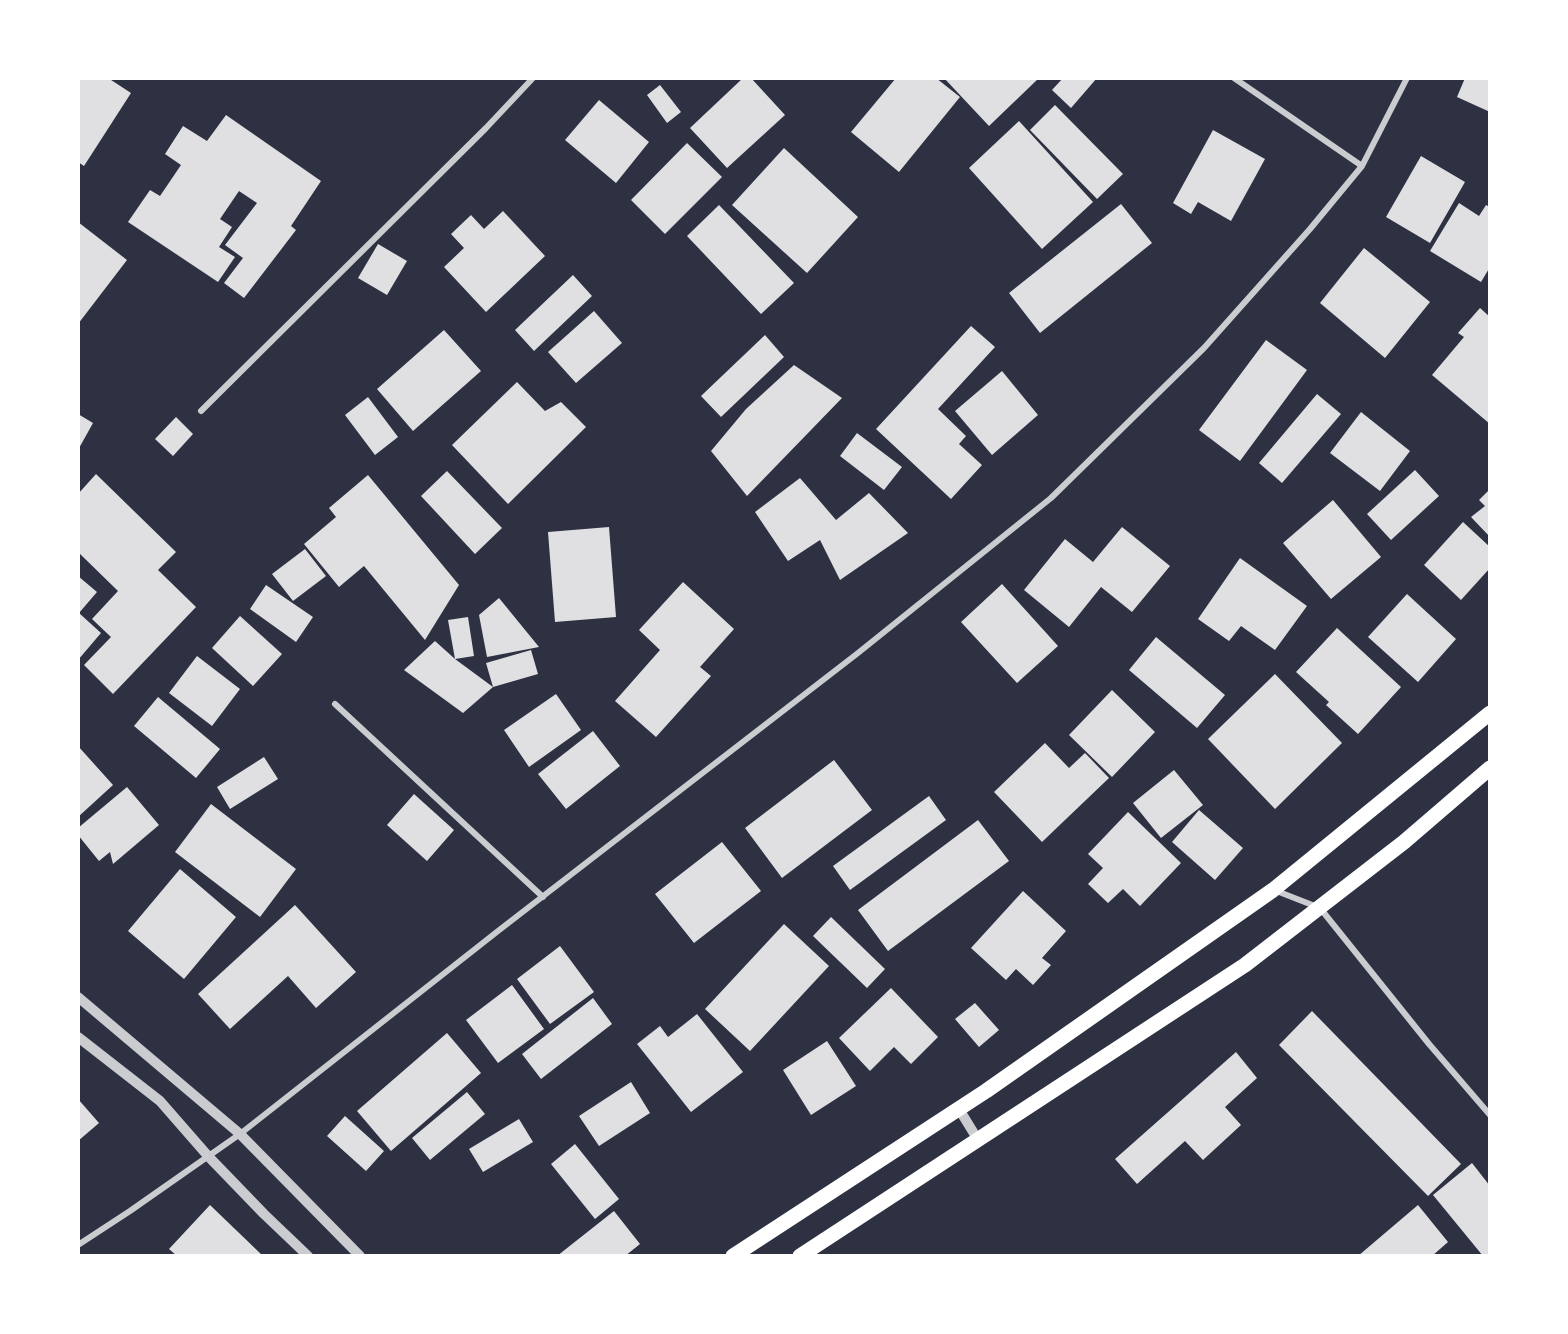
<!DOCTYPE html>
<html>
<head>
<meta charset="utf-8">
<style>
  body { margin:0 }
  #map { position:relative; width:1568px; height:1334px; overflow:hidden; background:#2d3142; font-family:Quicksand,sans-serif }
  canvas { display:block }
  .frame { position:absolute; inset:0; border:80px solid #fff; pointer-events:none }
</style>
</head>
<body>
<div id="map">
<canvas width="1568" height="1334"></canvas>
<div class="frame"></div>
</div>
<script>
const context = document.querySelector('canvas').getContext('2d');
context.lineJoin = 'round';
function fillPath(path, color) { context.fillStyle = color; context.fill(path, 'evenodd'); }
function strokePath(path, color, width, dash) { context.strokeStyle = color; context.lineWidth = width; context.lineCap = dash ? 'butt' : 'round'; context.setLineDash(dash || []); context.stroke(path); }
const building = new Path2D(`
  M79 78H108L131 93 84 166 78 162Z
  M743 78H751L785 115 727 168 690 128Z
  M896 78H936L960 97 899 172 851 132Z
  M944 78H1039L989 126Z
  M1063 78H1097L1071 108 1052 90Z
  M1465 78H1490V112L1457 97Z
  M660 85 681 112 667 123 647 95Z
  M599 100 649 142 616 183 565 140Z
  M1055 105 1123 174 1097 199 1030 130Z
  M226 115 321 181 291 226 296 230 244 298 224 283 243 258 225 245 257 203 239 191 220 219 232 227 219 247 235 257 218 282 128 222 150 190 160 196 181 165 165 154 183 126 207 141Z
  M1019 121 1093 202 1042 249 969 168Z
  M1213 130 1265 159 1231 221 1198 202 1191 214 1173 203Z
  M687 143 722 177 665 234 631 200Z
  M784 148 858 217 807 273 732 205Z
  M1421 156 1465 182 1430 243 1386 217Z
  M1459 203 1479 216 1486 205 1490 207V267L1481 282 1430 251Z
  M1121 204 1152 243 1040 333 1009 293Z
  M719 205 794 283 761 314 687 236Z
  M503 211 545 256 486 312 444 267 464 248 451 234 471 215 484 229Z
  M78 222 127 260 78 324Z
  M378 244 407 261 387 295 358 278Z
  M1364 248 1430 302 1385 358 1320 303Z
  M573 275 592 296 534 351 515 330Z
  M1480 308 1490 317V424L1432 375 1464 337 1458 333Z
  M594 311 622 343 576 383 548 352Z
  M971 326 995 347 938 409 966 436 959 444 982 465 951 499 876 429Z
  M444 330 481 371 413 431 377 389Z
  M765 335 784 357 721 417 701 396Z
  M1266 340 1307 370 1240 461 1199 430Z
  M794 365 842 398 747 496 711 451 746 409Z
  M1002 371 1038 415 992 455 955 411Z
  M517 382 545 411 561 402 586 427 508 504 452 445Z
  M1317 394 1341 414 1282 483 1259 463Z
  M368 397 398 437 375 455 345 415Z
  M1361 412 1410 451 1380 491 1330 453Z
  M78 414 93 423 78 450Z
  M176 417 193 434 173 456 155 439Z
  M857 433 902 467 884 490 840 456Z
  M1415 470 1439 496 1391 540 1367 514Z
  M447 471 502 528 475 554 421 496Z
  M96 474 176 552 158 570 196 607 113 694 84 665 111 637 92 619 118 591 78 552V494Z
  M368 475 459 585 425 640 364 566 339 587 304 544 336 517 329 508Z
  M800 478 836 520 869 493 908 533 840 580 820 540 788 561 755 512Z
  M1490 489V537L1471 517 1485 506 1479 500Z
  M1333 500 1381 557 1331 599 1283 543Z
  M1463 522 1490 547V568L1461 600 1424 565Z
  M609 527 616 617 555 622 548 532Z
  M1122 527 1170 566 1132 612 1101 587 1069 627 1024 590 1065 539 1093 562Z
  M305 549 326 576 293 601 272 574Z
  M1240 558 1307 606 1275 650 1241 626 1229 641 1198 619Z
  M78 576 97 592 79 613 101 633 78 660Z
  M683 582 734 629 700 667 711 676 656 737 615 701 660 650 639 630Z
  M1002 584 1058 646 1017 683 961 622Z
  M266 585 313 617 296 642 250 609Z
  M1407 594 1456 639 1418 682 1368 637Z
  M499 598 539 647 487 657 479 615Z
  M240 616 282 654 253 686 212 648Z
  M468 617 474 656 455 659 448 620Z
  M1337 628 1401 687 1358 734 1326 705 1329 702 1296 672Z
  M1156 637 1225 695 1197 728 1129 670Z
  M435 641 455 659 493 687 463 713 404 670Z
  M531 650 538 674 493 687 486 663Z
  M197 656 240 689 212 726 169 693Z
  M1275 674 1342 743 1275 809 1208 739Z
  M1112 690 1155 732 1112 777 1069 735Z
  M556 694 581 730 529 767 504 730Z
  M158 697 220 749 196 778 134 726Z
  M593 731 620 766 566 809 538 774Z
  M1045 743 1069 768 1085 753 1109 778 1042 842 994 792Z
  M78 746 113 785 78 817Z
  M264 757 278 779 230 809 217 787Z
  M834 760 872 810 782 878 745 828Z
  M1174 770 1203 805 1161 838 1133 803Z
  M127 787 159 825 113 864 110 852 99 861 78 835V828Z
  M414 794 454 830 427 861 387 825Z
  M929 796 946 820 850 890 833 866Z
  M211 804 296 869 260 917 175 852Z
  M1199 810 1243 848 1215 880 1172 842Z
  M1128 812 1181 863 1140 906 1123 889 1108 903 1088 884 1103 868 1088 854Z
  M978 820 1009 861 888 951 858 910Z
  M722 842 761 891 694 943 655 894Z
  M180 869 236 917 184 979 128 931Z
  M1023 891 1066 931 1042 958 1051 965 1033 985 1016 969 1006 980 971 948Z
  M295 905 356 972 316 1008 288 976 230 1029 198 994Z
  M831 917 885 969 867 988 813 936Z
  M784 924 829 966 750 1051 705 1009Z
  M560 946 594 992 550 1024 517 979Z
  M512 985 544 1029 498 1063 466 1020Z
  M891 988 938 1037 911 1064 894 1047 870 1071 839 1038Z
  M593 998 612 1024 541 1079 522 1054Z
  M975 1003 999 1030 979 1047 955 1019Z
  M1312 1011 1461 1164 1428 1196 1279 1045Z
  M697 1014 743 1072 691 1112 637 1044 660 1026 668 1037Z
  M447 1033 481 1073 391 1151 357 1111Z
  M827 1041 856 1086 811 1115 783 1070Z
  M1236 1052 1257 1078 1225 1107 1241 1125 1203 1160 1185 1141 1137 1184 1115 1159Z
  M631 1082 650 1113 599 1146 579 1116Z
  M467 1092 485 1114 430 1160 412 1138Z
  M78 1099 99 1123 78 1141Z
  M345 1116 384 1151 366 1171 327 1136Z
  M519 1119 533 1142 483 1172 469 1149Z
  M575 1144 619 1199 595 1219 551 1164Z
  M1472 1163 1490 1186V1256H1483L1433 1195Z
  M210 1205 263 1256H177L169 1249Z
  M1418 1205 1448 1242 1432 1256H1358Z
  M614 1211 640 1244 625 1256H557Z`);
const minor = new Path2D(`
  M1234 78 1362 166
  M201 411 486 128 533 78
  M335 704 543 897
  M1274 890 1320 908 1429 1044 1490 1115
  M78 1245 130 1211 240 1134 498 931 858 653 1051 498 1204 348 1310 229 1362 166 1407 78`);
const tertiary = new Path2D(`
  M78 997 240 1134 360 1256
  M78 1037 160 1101 208 1156 264 1214 308 1256
  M959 1109 978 1140`);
const primary = new Path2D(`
  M733 1256 986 1091 1273 890 1490 713
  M800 1256 1245 965 1404 842 1490 768`);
fillPath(building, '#e0e0e3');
strokePath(minor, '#caccd0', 6);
strokePath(tertiary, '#caccd0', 10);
strokePath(primary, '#fff', 15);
</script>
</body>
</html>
